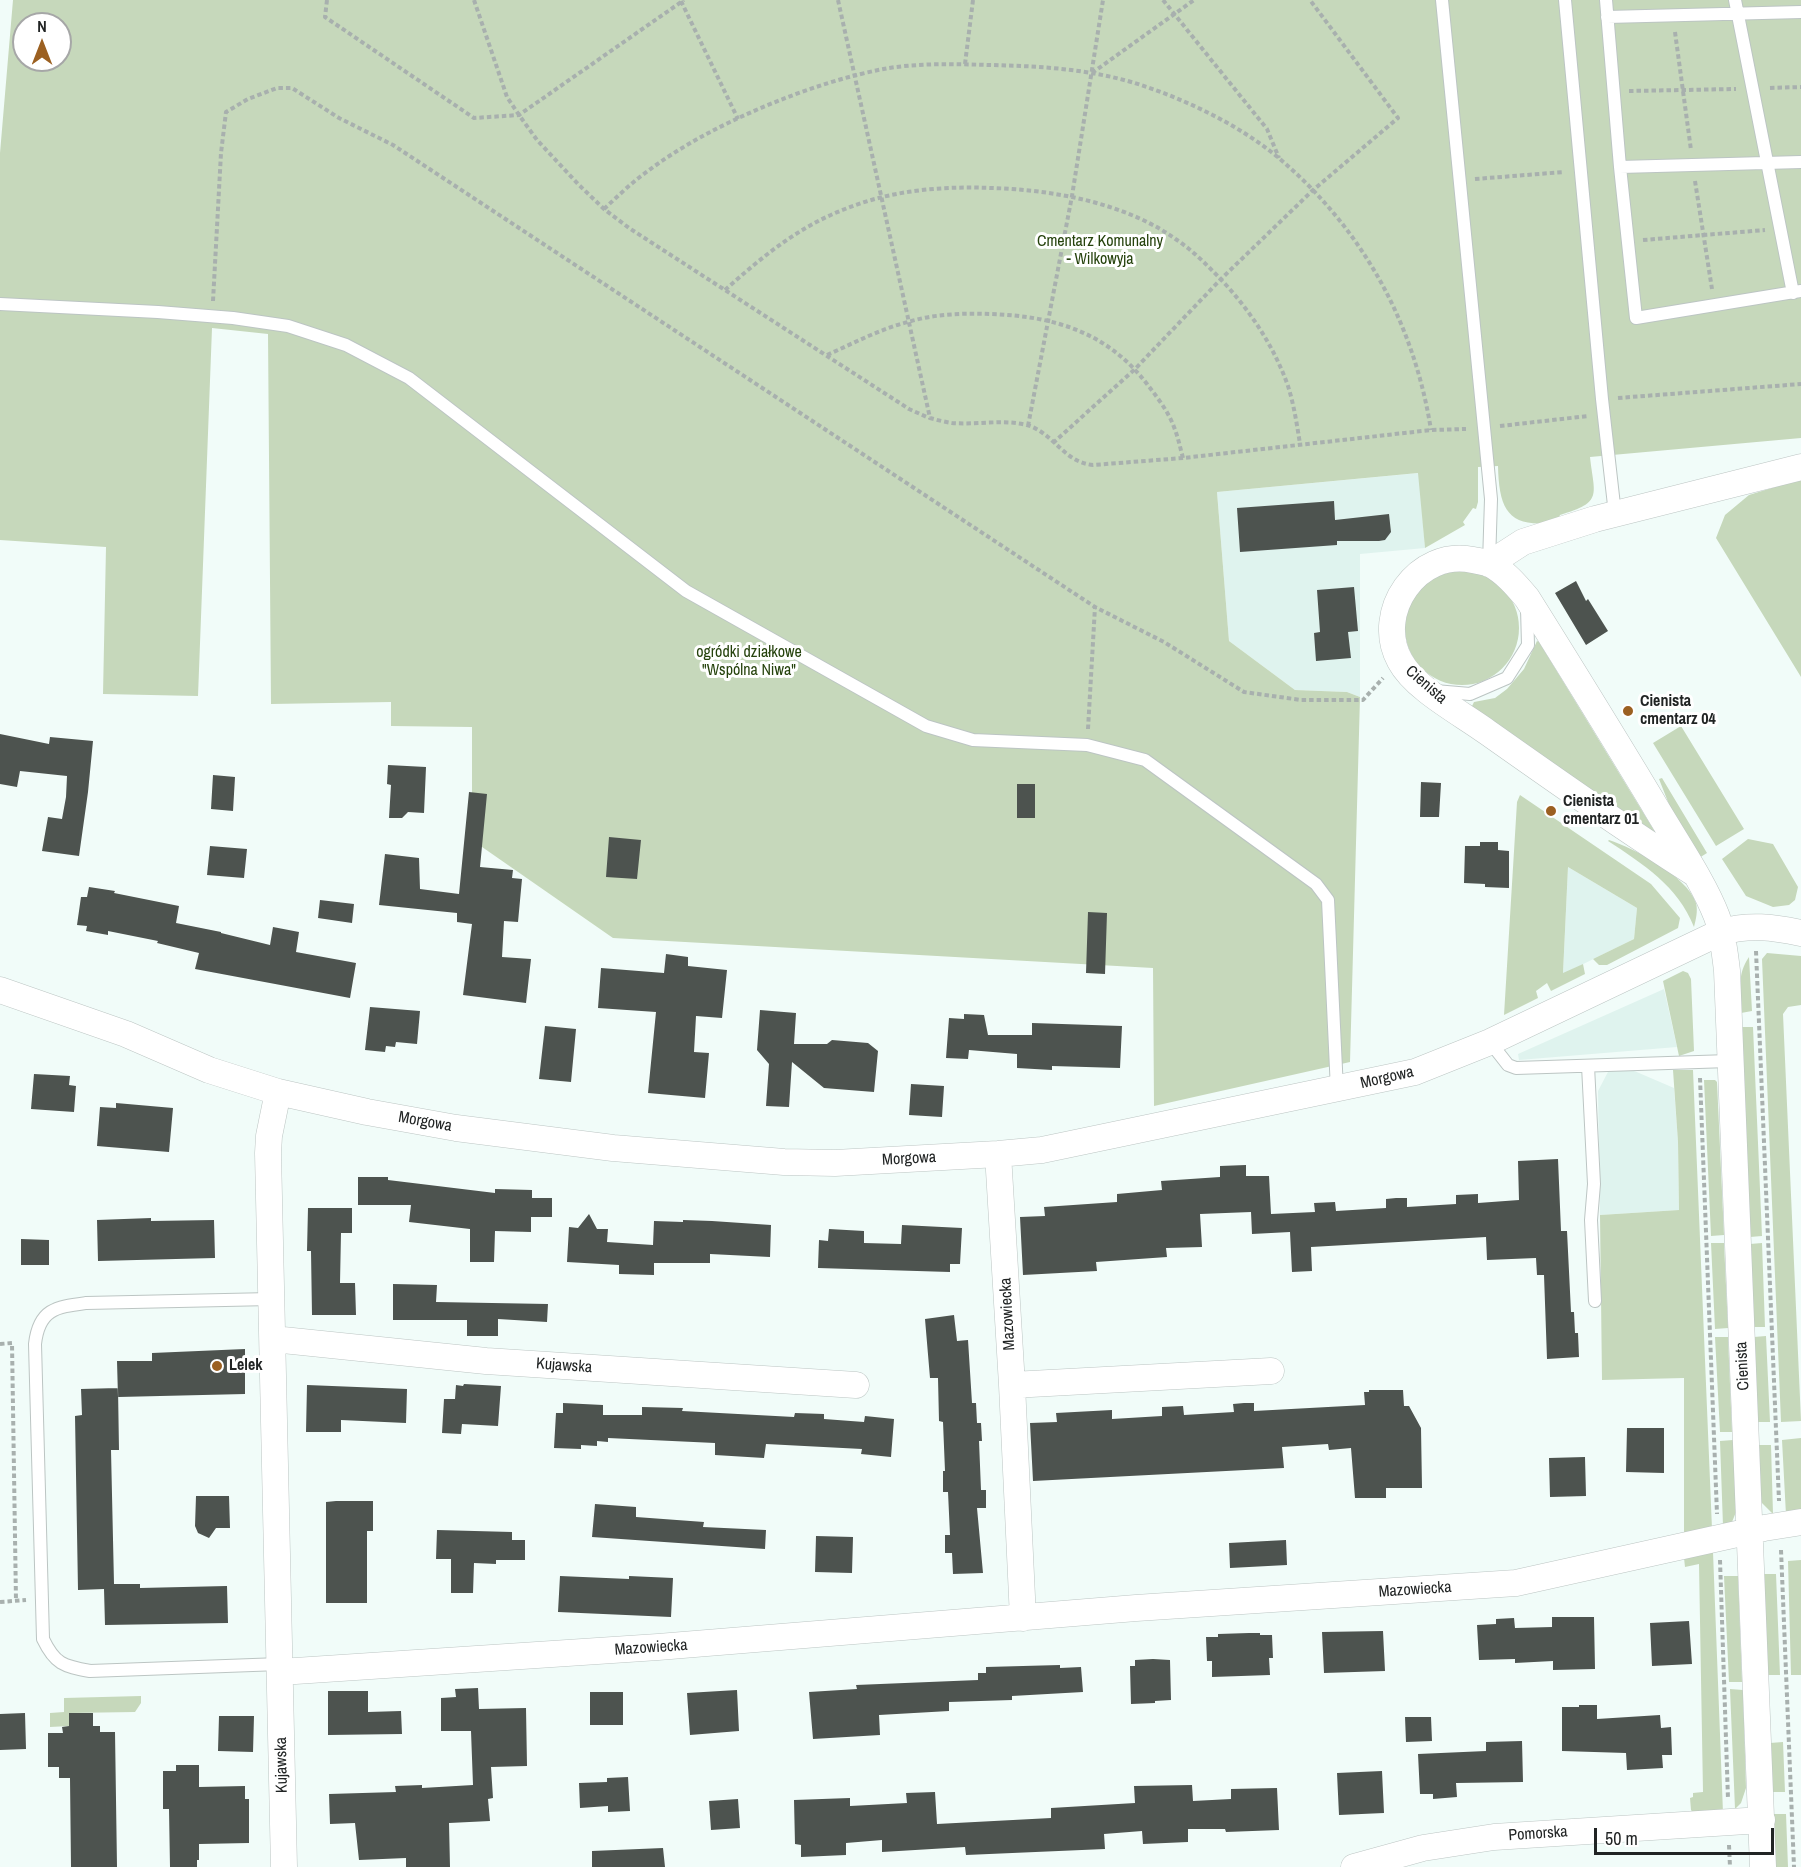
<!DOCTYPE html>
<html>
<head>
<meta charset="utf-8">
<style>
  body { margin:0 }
  #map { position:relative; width:1801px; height:1867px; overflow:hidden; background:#f1fcf9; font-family:"Archivo Narrow",sans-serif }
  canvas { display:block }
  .north { position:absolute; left:12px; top:12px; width:60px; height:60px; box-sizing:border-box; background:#fff; border:2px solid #a6a7a7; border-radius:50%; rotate:0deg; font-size:16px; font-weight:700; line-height:24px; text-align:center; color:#212424 }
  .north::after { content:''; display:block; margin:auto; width:21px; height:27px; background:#9b6021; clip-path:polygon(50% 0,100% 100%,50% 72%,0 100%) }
  .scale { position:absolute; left:1594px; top:1828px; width:180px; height:27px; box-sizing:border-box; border:3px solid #212424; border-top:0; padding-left:8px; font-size:18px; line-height:21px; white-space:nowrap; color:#212424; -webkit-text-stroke:4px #fff; paint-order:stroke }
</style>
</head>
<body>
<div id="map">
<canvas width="1801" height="1867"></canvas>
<div class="north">N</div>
<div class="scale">50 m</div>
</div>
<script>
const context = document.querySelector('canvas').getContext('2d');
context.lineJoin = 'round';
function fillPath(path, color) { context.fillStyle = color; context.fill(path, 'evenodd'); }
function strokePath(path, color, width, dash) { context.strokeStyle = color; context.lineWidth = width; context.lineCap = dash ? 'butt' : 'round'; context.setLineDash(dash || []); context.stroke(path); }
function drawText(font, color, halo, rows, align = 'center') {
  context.font = font + ' "Archivo Narrow",sans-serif'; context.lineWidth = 6; context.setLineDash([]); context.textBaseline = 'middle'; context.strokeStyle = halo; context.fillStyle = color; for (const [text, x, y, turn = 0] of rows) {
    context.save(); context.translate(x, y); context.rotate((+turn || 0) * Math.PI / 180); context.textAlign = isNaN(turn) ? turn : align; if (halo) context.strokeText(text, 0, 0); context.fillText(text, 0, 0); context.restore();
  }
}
const built = new Path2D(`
  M1419 473 1425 548 1360 554V697L1347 692 1295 690 1229 641 1217 492Z
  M1568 867 1637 908 1634 939 1563 974Z
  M1664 989 1677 1047 1519 1060 1518 1054Z
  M1609 1070H1632L1674 1088 1678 1142 1679 1210 1600 1215 1598 1091Z`);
const green = new Path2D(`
  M13 0H1801V438L1590 457C1594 495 1604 502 1560 515L1557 522C1509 529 1499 511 1498 466L1478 467V502L1476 509 1473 508 1463 522 1465 525 1425 548 1418 473 1217 492 1229 641 1295 690 1347 692 1360 697 1350 1062 1154 1106 1153 968 613 938 472 840V727L391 726V702L271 704 268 334 212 328 198 696 103 694 106 547 0 540V153ZM24 24H60V60H24Z
  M1801 479V677L1716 538 1725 515 1749 495Z
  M1405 628a57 57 0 1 1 114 0a57 57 0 1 1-114 0Z
  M1537 641 1539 642 1655 832 1652 833 1471 708 1474 702 1495 698 1507 689 1524 669Z
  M1681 726 1744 829 1716 846 1653 743Z
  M1662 778 1707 853 1699 858 1672 812 1659 779Z
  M1520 795 1651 884 1680 918 1678 928 1607 965H1599L1593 959 1634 939 1637 908 1568 867 1563 973 1583 964 1585 974 1551 991 1547 983 1536 991 1538 998 1504 1015 1517 802Z
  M1748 839 1773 844 1798 887 1795 900 1789 905 1773 907 1746 896 1722 859Z
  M1609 840C1634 848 1687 876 1696 903 1698 911 1696 919 1694 927 1678 886 1643 864 1608 841Z
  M1767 953 1801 956V1005L1788 1007 1783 1014 1801 1421 1781 1422 1762 959Z
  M1749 957 1752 1011 1741 1013C1740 992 1737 974 1749 957Z
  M1683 971 1688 973 1691 979 1694 1051 1679 1056 1663 981Z
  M1742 1027H1753L1762 1236 1750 1237Z
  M1673 1070H1693L1712 1529 1684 1536V1378L1602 1380 1600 1215 1679 1210 1678 1142Z
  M1704 1080H1715L1717 1082 1724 1235 1711 1236Z
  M1711 1243H1724L1728 1328 1715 1329Z
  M1762 1243 1765 1327H1754L1750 1244Z
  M1766 1336 1770 1422H1758L1754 1337Z
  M1715 1337H1728L1732 1432H1720Z
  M1801 1438V1513L1786 1515 1782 1440Z
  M1733 1440 1736 1512 1732 1522 1723 1526 1720 1441Z
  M1759 1445H1771L1773 1514 1761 1502Z
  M1713 1552 1723 1813 1694 1814 1691 1810 1690 1798 1693 1797V1793L1703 1792 1699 1564 1685 1567 1684 1558Z
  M1801 1560V1675H1791L1788 1561Z
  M1764 1574H1776L1780 1675H1767Z
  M1724 1576H1738L1742 1682H1729Z
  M1730 1689 1743 1690 1746 1788 1741 1803 1735 1809Z
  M141 1696V1703L135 1712 69 1713V1726L50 1727V1713L64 1712V1698Z
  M1783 1742 1785 1792H1772L1770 1743Z
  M1773 1814H1786L1788 1867H1775Z`);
const building = new Path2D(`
  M1334 501 1335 520 1389 514 1391 532 1385 540 1379 541H1337V545L1240 552 1237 508Z
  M1576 581 1586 601 1588 599 1608 631 1586 645 1555 593Z
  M1354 587 1358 631 1348 632 1351 658 1316 661 1314 633 1320 632 1317 590Z
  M0 734 49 744 50 737 93 741 88 792 79 856 42 851 48 817 62 819 66 797 67 776 20 771 17 787 0 784Z
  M388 765 426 767 424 813 408 812 402 818H389L391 785 387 784Z
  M213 775 235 777 233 811 211 809Z
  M1421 782 1441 783 1439 817H1420Z
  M1017 784H1035V818H1017Z
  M469 792 487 794 480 867 513 870 512 878 522 879 518 922 504 921 502 957 531 959 526 1003 463 995 472 924 457 922V913L379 905 385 854 419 858 420 889 459 894Z
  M609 837 641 840 637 879 606 877Z
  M1480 842H1498V850L1509 851V888L1485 887V884L1464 883 1465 846H1480Z
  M210 846 247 849 244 878 207 875Z
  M89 887 115 891 114 893 179 906 176 923 221 932V933L270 945 273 927 299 932 296 952 356 963 350 998 195 969 199 953 157 943 158 941 108 931V935L86 931 87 926 77 925 81 897H87Z
  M320 900 354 904 352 923 318 918Z
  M1088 912 1107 913 1105 974 1086 973Z
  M666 954 688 957V966L727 970 722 1018 696 1016 694 1052 709 1053 705 1098 648 1093 656 1012 598 1008 601 968 664 973Z
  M370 1007 420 1011 417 1044 396 1042 395 1047 386 1046 385 1052 365 1050Z
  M760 1010 796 1013 794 1044H827L832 1040 868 1043 878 1051 874 1092 824 1088 792 1062 789 1107 766 1106 769 1064 757 1050Z
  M964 1014 984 1015 988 1035H1032V1023L1122 1026 1120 1068 1052 1066V1070L1017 1068V1054L969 1050 968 1059 946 1058 949 1018 964 1019Z
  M545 1026 576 1029 571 1082 539 1079Z
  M34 1074 70 1076 69 1085 76 1086 74 1112 31 1109Z
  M911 1084 944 1086 942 1117 909 1115Z
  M116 1103 173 1108 169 1152 97 1146 100 1107 116 1108Z
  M1558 1159 1561 1231H1567L1571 1312H1574L1575 1333H1578L1579 1357 1547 1359 1544 1275H1537L1536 1258 1487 1260 1486 1237 1311 1247 1312 1271 1292 1272 1290 1232 1252 1234 1251 1212 1200 1214 1202 1247 1166 1248 1167 1257 1096 1262 1097 1271 1023 1275 1020 1217 1045 1216 1044 1207 1117 1202V1194L1162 1190 1161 1181 1220 1177V1166L1246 1165V1176H1269L1271 1214 1315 1212 1314 1203 1335 1202 1336 1211 1386 1208V1199L1396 1198H1407V1207L1456 1204V1195L1478 1194V1203L1519 1200 1518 1161Z
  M358 1177H388V1180L495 1193V1189L532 1190V1198H552V1217H531V1232L495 1231 494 1262H470V1229L409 1222 411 1205H358Z
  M308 1208H352V1233H341L340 1283H355L356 1315H312L311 1251H307Z
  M589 1214 597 1229H608L607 1242 653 1245 654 1221 683 1222V1220L712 1221 771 1225 770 1257 710 1254V1263H654V1275L619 1274V1265L567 1262 569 1227 578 1228Z
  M151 1218V1221L214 1220 215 1258 98 1261 97 1220Z
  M902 1225 962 1228 960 1264H950V1272L818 1268 819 1240 828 1241 829 1229 864 1231V1243L901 1244Z
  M21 1239 49 1240V1265H21Z
  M393 1284 437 1285 436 1302 548 1304 547 1322 498 1319V1336H467V1320H393Z
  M954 1315 957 1341 968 1340 972 1403H976L977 1423H981L982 1441H979L981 1490H986V1508H977L983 1573 953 1574 952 1553H945V1535H950L948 1492H943V1471H945L943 1422 939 1421 938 1378H930L925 1319Z
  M245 1349V1394L118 1397 117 1361H152V1353Z
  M464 1384 501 1386 498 1426 462 1424 461 1434 442 1433 444 1399H455L456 1385 463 1386Z
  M307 1385 407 1389 406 1423 341 1420V1432H306Z
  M118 1388 119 1450H111L114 1584H140V1588L227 1586 228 1623 105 1625 104 1589 78 1590 75 1416 82 1415 81 1389Z
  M1369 1390H1403L1404 1406H1409L1421 1428 1422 1488H1386V1498H1355L1351 1448 1329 1450 1328 1444 1282 1447 1284 1468 1033 1481 1030 1423 1057 1422 1056 1413 1112 1410V1419L1162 1416V1407L1183 1406 1184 1415 1234 1412 1233 1404 1244 1403H1254V1411L1365 1405 1364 1392H1369Z
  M563 1403 603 1405V1415H642V1407L683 1408 682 1411 794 1417 795 1413 824 1414V1419L864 1422 865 1416 894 1419 891 1457 861 1454 862 1449 766 1444 764 1458 715 1455V1443L608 1438V1442L597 1441V1446L581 1445V1449L554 1448 556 1413H563Z
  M1627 1428H1664V1473L1626 1472Z
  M1585 1457 1586 1496 1550 1497 1549 1458Z
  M196 1496H229L230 1528H216L209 1538 198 1533 195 1526Z
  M336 1501H373V1531H367V1603H326V1502Z
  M595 1504 636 1507V1517L704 1522 703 1527 766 1530 765 1549 592 1537Z
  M437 1530 512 1532V1540H525V1560H496V1564L474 1563 473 1593H451V1559H436Z
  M816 1536 853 1537 852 1573 815 1572Z
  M1286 1540 1287 1565 1230 1568 1229 1543Z
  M560 1576 629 1579V1576L673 1578 671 1617 558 1612Z
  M1552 1617H1594L1595 1669 1553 1670V1661L1515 1663V1659L1479 1660 1477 1625 1496 1624V1619L1514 1618 1515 1628 1552 1627Z
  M1689 1621 1692 1664 1652 1666 1650 1623Z
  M1383 1631 1385 1671 1324 1673 1322 1632Z
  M1249 1633H1260V1635H1272L1273 1658H1269L1270 1675 1212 1677V1661H1207L1206 1637H1218V1634Z
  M1153 1659 1170 1660 1171 1700 1155 1701V1703L1131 1704 1130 1666H1135V1660Z
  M1060 1665V1668L1081 1667 1083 1692 1012 1696V1700L949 1702V1711L879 1715 880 1735 813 1739 809 1692 857 1689 856 1685 978 1680V1673H986V1667Z
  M478 1688 479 1709 526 1708 527 1766 491 1767 493 1798 488 1799 490 1821 449 1823 450 1867H406V1858L359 1860 355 1823 330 1824 329 1794 396 1792 395 1786 422 1785V1788L473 1785 471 1731H441V1698L456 1697 455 1689Z
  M737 1690 739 1731 690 1735 687 1693Z
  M328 1691H368V1712L401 1711 402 1734 328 1735Z
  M590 1692H623V1725H590Z
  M1579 1705H1597V1719L1660 1715 1661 1728 1671 1727 1672 1755H1662L1663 1768 1627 1770 1626 1753 1562 1751V1707H1579Z
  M25 1713 26 1749 0 1750V1714Z
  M69 1713H93V1726H100V1732H115L117 1867H71L70 1778H59V1767H48V1733H63L62 1727 69 1726Z
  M219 1716H254L253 1752 218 1751Z
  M1405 1717H1431L1432 1741 1406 1742Z
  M1522 1741 1523 1782 1456 1783 1457 1797 1433 1799V1794H1420L1418 1754 1486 1751V1742Z
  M176 1765H199V1787L245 1786V1799H249V1843L199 1844V1860H197V1867H170L169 1809H163V1771H176Z
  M1382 1771 1384 1813 1339 1815 1337 1773Z
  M628 1777 630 1811 608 1812V1806L580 1808 579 1783 607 1782V1778Z
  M1192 1785 1193 1801 1231 1799V1789L1277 1788 1279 1830 1226 1832 1225 1829H1188V1842L1143 1844 1142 1831 1104 1834 1105 1849 966 1855 965 1847 882 1852V1840L846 1843V1855L801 1857V1845L795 1844 794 1800 850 1798V1806L907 1803 906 1793 935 1792 937 1824 1051 1818V1808L1135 1803 1134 1786Z
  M738 1799 740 1828 711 1830 709 1801Z
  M663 1848 665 1867H592V1851Z`);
const path = new Path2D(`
  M327 0 325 17 474 118 519 115 684 0
  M474 0 507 97 519 115 537 140 579 185 604 209 629 228 909 409 929 418
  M838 0 930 418C937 420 945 422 952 423 977 425 1003 419 1027 425 1054 433 1063 462 1093 465L1183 458 1431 430 1466 429
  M1163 0 1267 129 1279 158
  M681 1 738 119
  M1675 32 1691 150
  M965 64 973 0
  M1092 73 1194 0
  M1770 88 1801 87
  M1629 91 1736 89
  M1475 179 1564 172
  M1695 181 1712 289
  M604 209C618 196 632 182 648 171 708 125 814 81 889 68 922 63 956 64 989 65 1040 66 1092 69 1141 85 1189 101 1241 126 1280 159 1363 230 1414 323 1431 430
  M1643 240 1765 230
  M725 290C762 257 798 227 845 209 892 190 942 186 992 188 1054 190 1126 203 1177 240 1196 253 1211 269 1227 286 1253 315 1275 349 1288 386 1294 405 1297 425 1300 444
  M213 301 221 153 226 112 248 99 277 88H292L339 118 393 145 1095 607 1164 642 1244 692 1301 700H1363L1383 678
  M827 355C854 343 880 329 908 322 934 314 963 313 990 314 1054 316 1107 332 1147 384 1157 397 1168 411 1174 427 1178 437 1180 447 1183 458
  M1618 398 1801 384
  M1028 426 1072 196 1103 0
  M1500 426 1588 416
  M1053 443 1135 369 1221 279 1312 191 1398 118 1310 0
  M1088 729 1095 607
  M1756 951 1779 1501
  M1700 1078 1717 1514
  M0 1344 12 1343 16 1601
  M1781 1550 1794 1867
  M1720 1560 1728 1799
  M0 1602 26 1600
  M1729 1845 1730 1867`);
const service = new Path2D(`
  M1442 0 1491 499 1489 563
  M1565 0 1602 399 1615 514
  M1606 0 1620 167 1636 318 1801 291
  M1735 0 1793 293
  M1607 17 1801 12
  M1620 167 1801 162
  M0 304 158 312 233 318 288 326 346 345 409 378 686 591 926 726 973 740 1087 745 1145 760 1316 884 1328 900 1337 1090
  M1435 691 1470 694 1507 678 1528 645 1527 608
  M1490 1042 1508 1065 1516 1068 1729 1061
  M1588 1066 1594 1184 1591 1220 1595 1301
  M271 1299 86 1303C56 1307 39 1309 35 1344L43 1639C55 1664 63 1666 90 1671L280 1664`);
const minor = new Path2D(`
  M1489 564 1523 542 1595 519 1801 467
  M1694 873C1623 828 1555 780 1487 732 1461 713 1415 689 1400 661 1373 612 1418 548 1473 560 1478 561 1485 562 1490 564 1505 572 1516 585 1527 598 1569 665 1611 733 1652 801 1672 836 1703 880 1717 917 1723 935 1725 953 1727 971L1763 1867
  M0 990 126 1034 209 1070 278 1092 367 1112 456 1128 613 1148 784 1162 835 1163 998 1154 1042 1150 1415 1072 1490 1042 1721 932C1749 924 1773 927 1801 933
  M278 1092 269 1136 268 1153 284 1867
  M998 1154 1012 1385 1023 1618
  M273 1339 486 1361 856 1385
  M1012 1385 1271 1371
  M280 1672 658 1647 1136 1608 1516 1583 1764 1528 1801 1522
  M1354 1867 1423 1848 1494 1837 1762 1820`);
const markers = [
  [1628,711,6,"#9b6021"],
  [1551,811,6,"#9b6021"],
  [217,1366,6,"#9b6021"]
];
const parkNames = [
  ["Cmentarz Komunalny",1100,242],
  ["- Wilkowyja",1100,260],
  ["ogródki działkowe",749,653],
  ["\"Wspólna Niwa\"",749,671]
];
const streetNames = [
  ["Cienista",1426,685,41],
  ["Morgowa",1387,1078,-13],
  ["Morgowa",425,1122,10],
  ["Morgowa",909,1159,-3],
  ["Mazowiecka",1008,1314,-93],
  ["Kujawska",564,1366,4],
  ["Cienista",1743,1366,-93],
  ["Mazowiecka",1415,1590,-4],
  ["Mazowiecka",651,1648,-4],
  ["Kujawska",282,1765,-91],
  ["Pomorska",1538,1834,-4]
];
const poiNames = [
  ["Cienista",1640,702],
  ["cmentarz 04",1640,720],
  ["Cienista",1563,802],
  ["cmentarz 01",1563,820],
  ["Lelek",229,1366]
];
fillPath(built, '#dff3ee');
fillPath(green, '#c6d8bb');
fillPath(building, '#4d534f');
strokePath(service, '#bcc5c3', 14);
strokePath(minor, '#bcc5c3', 27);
strokePath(path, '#a8b0ae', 4, [4.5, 3]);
strokePath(service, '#fff', 12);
strokePath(minor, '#fff', 26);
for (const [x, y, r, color] of markers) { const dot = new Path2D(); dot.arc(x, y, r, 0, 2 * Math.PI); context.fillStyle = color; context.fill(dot); strokePath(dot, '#fff', 2); }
drawText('16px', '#25420c', '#fff', parkNames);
drawText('16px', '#212424', '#fff', streetNames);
drawText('bold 16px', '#212424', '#fff', poiNames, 'left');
</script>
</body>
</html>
